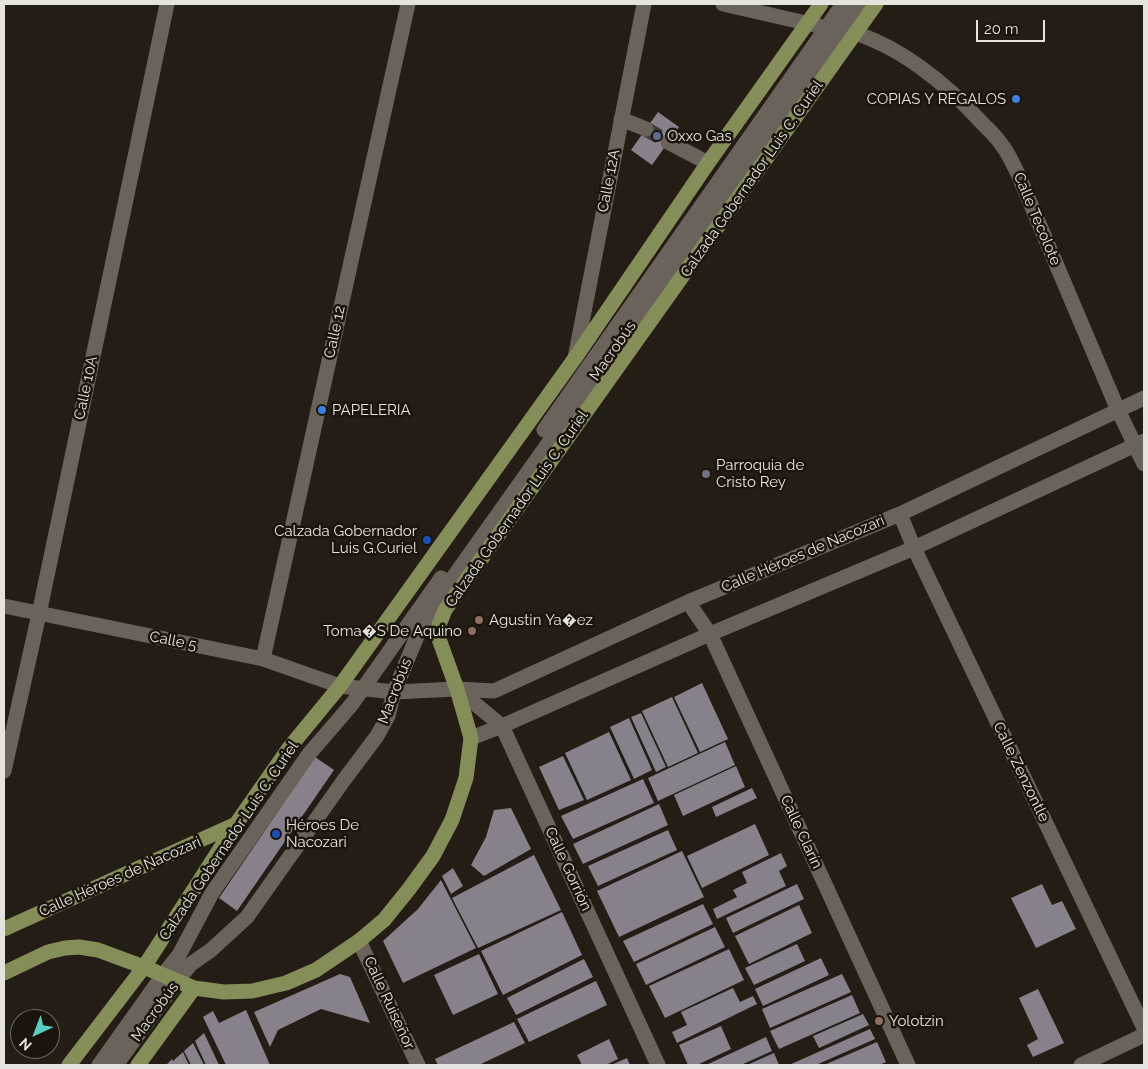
<!DOCTYPE html>
<html>
<head>
<meta charset="utf-8">
<style>
  body { margin:0 }
  #map { position:relative; width:1148px; height:1069px; overflow:hidden; background:#231d16; font-family:Raleway,sans-serif }
  canvas { display:block }
  .frame { position:absolute; inset:0; border:5px solid #e6e2dd; pointer-events:none }
  .north { position:absolute; left:10px; top:1009px; width:50px; height:50px; box-sizing:border-box; background:#1a140d; border:1px solid #6c6660; border-radius:50%; rotate:223deg; font-size:14px; font-weight:700; line-height:20px; text-align:center; color:#e6e2dd }
  .north::after { content:''; display:block; margin:auto; width:18px; height:22px; background:#59cebe; clip-path:polygon(50% 0,100% 100%,50% 72%,0 100%) }
  .scale { position:absolute; left:976px; top:20px; width:69px; height:22px; box-sizing:border-box; border:2px solid #e6e2dd; border-top:0; padding-left:6px; font-size:15px; line-height:18px; white-space:nowrap; color:#e6e2dd; -webkit-text-stroke:4px #1a140d; paint-order:stroke }
</style>
</head>
<body>
<div id="map">
<canvas width="1148" height="1069"></canvas>
<div class="frame"></div>
<div class="north">N</div>
<div class="scale">20 m</div>
</div>
<script>
const context = document.querySelector('canvas').getContext('2d');
context.lineJoin = 'round';
function fillPath(path, color) { context.fillStyle = color; context.fill(path, 'evenodd'); }
function strokePath(path, color, width, dash) { context.strokeStyle = color; context.lineWidth = width; context.lineCap = dash ? 'butt' : 'round'; context.setLineDash(dash || []); context.stroke(path); }
function drawText(font, color, halo, rows, align = 'center') {
  context.font = font + ' Raleway,sans-serif'; context.lineWidth = 5; context.setLineDash([]); context.textBaseline = 'middle'; context.strokeStyle = halo; context.fillStyle = color; for (const [text, x, y, turn = 0] of rows) {
    context.save(); context.translate(x, y); context.rotate((+turn || 0) * Math.PI / 180); context.textAlign = isNaN(turn) ? turn : align; if (halo) context.strokeText(text, 0, 0); context.fillText(text, 0, 0); context.restore();
  }
}
const building = new Path2D(`
  M658 112 679 127 652 165 631 150Z
  M702 683 728 739 700 752 674 697Z
  M672 697 698 753 668 767 642 711Z
  M641 713 666 767 656 772 631 717Z
  M629 718 652 770 634 779 610 727Z
  M609 732 631 780 587 800 565 753Z
  M725 742 735 765 658 801 648 778Z
  M563 756 584 800 559 810 539 767Z
  M315 757 334 770 237 911 219 898Z
  M736 766 745 787 683 816 674 795Z
  M643 779 654 803 573 839 561 816Z
  M752 788 757 798 716 817 712 807Z
  M659 804 668 825 583 864 573 844Z
  M511 808 531 849 484 876 471 865 486 837 494 810Z
  M755 824 769 855 702 888 687 856Z
  M668 830 677 850 598 886 588 866Z
  M682 851 704 897 619 937 597 891Z
  M781 853 787 866 779 871 786 886 717 919 713 909 737 897 733 890 747 883 742 872Z
  M534 855 561 910 478 948 452 898Z
  M453 868 463 886 451 894 442 876Z
  M441 880 476 948 403 983 383 941 418 909Z
  M797 884 804 899 733 933 726 918Z
  M1042 884 1052 905 1062 901 1076 929 1036 948 1011 898Z
  M703 904 713 924 634 962 623 941Z
  M799 905 812 933 749 964 735 936Z
  M562 912 582 955 503 995 481 951Z
  M715 927 725 947 646 985 636 964Z
  M797 944 805 961 754 985 745 968Z
  M729 949 744 980 665 1018 649 986Z
  M479 954 498 994 453 1015 434 975Z
  M821 958 829 975 763 1006 755 989Z
  M584 959 593 977 516 1015 507 998Z
  M340 974 350 977 370 1023 321 1009 278 1030 270 1047 254 1012Z
  M842 974 851 992 770 1028 762 1009Z
  M596 981 607 1005 529 1042 517 1019Z
  M733 988 740 1002 753 996 757 1004 677 1043 672 1032 687 1025 681 1012Z
  M1038 989 1064 1043 1033 1057 1027 1045 1038 1039 1019 998Z
  M852 995 860 1013 779 1049 770 1031Z
  M246 1010 270 1065H226L203 1017 213 1011 219 1023Z
  M863 1014 869 1025 819 1048 813 1036Z
  M514 1022 525 1043 479 1065H438L435 1059Z
  M721 1026 731 1049 697 1065H688L679 1045Z
  M870 1029 875 1039 816 1065H789Z
  M204 1033 219 1065H206L195 1041Z
  M766 1037 772 1051 741 1065H706Z
  M609 1039 618 1059 606 1065H582L577 1055Z
  M877 1042 886 1062 879 1065H824Z
  M193 1043 204 1065H191L184 1051Z
  M183 1052 189 1065H166L172 1059 173 1061Z
  M774 1053 779 1065H747Z
  M627 1058 630 1065H611Z`);
const minorTunnel = new Path2D(`
  M646 129 668 142`);
const minor = new Path2D(`
  M723 4 819 26
  M844 30C897 43 947 84 983 124 989 130 996 136 1001 144 1008 152 1013 164 1018 174L1118 410 1144 464
  M621 119 646 129
  M668 142 708 163
  M575 358 644 4
  M544 430 843 4
  M900 514 914 548 1144 1028
  M688 602 710 634 908 1065
  M4 606 263 659 340 686 394 692 457 689 494 691 688 602 900 514 1144 398
  M263 659 408 4
  M457 689 502 726 658 1065
  M471 738 502 726 710 634 914 548 1144 441
  M4 771 39 614 167 4
  M359 941 418 1065
  M99 1065 163 975 179 955 212 893 309 754 352 704 441 578
  M116 1065 177 981 191 964 211 950 247 917 344 780 377 736 388 716 394 692 418 634 447 586 860 4
  M1081 1065 1144 1035`);
const major = new Path2D(`
  M4 929 236 824
  M4 973 48 952 65 948 79 947 98 950 144 967 194 988 224 992 252 991 286 983 316 970 359 941 384 920 409 889 433 856 452 820 466 778 471 738 457 689 439 639V625L445 610 876 4
  M69 1065 144 967 236 824 289 748 340 686 575 358 708 163 821 4
  M138 1065 194 988`);
const markers = [
  [1016,99,5,"#3f7fe0"],
  [657,136,5,"#5c6f8a"],
  [322,410,5,"#3f7fe0"],
  [706,474,5,"#6b7280"],
  [427,540,5,"#1a4fb4"],
  [479,620,5,"#8d6e63"],
  [472,631,5,"#8d6e63"],
  [276,834,5,"#1a4fb4"],
  [879,1021,5,"#8d6e63"]
];
const poiNames = [
  ["COPIAS Y REGALOS",1006,99,"right"],
  ["Oxxo Gas",667,136],
  ["PAPELERIA",332,410],
  ["Parroquia de",716,465],
  ["Cristo Rey",716,482],
  ["Calzada Gobernador",417,531,"right"],
  ["Luis G.Curiel",417,548,"right"],
  ["Agustin Ya�ez",489,620],
  ["Toma�S De Aquino",462,631,"right"],
  ["Héroes De",286,825],
  ["Nacozari",286,842],
  ["Yolotzin",889,1021]
];
const streetNames = [
  ["Calzada Gobernador Luis C. Curiel",752,179,-55],
  ["Calle 12A",609,181,-79],
  ["Calle Tecolote",1037,219,67],
  ["Calle 12",335,332,-78],
  ["Macrobús",613,351,-55],
  ["Calle 10A",86,388,-78],
  ["Calzada Gobernador Luis C. Curiel",517,509,-55],
  ["Calle Héroes de Nacozari",803,554,-23],
  ["Calle 5",173,641,11],
  ["Macrobús",395,691,-69],
  ["Calle Zenzontle",1021,772,64],
  ["Calle Clarín",801,832,65],
  ["Calzada Gobernador Luis C. Curiel",229,841,-56],
  ["Calle Gorrión",568,869,65],
  ["Calle Héroes de Nacozari",120,877,-24],
  ["Calle Ruiseñor",389,1003,65],
  ["Macrobús",155,1012,-54]
];
fillPath(building, '#88818b');
strokePath(minorTunnel, '#403b34', 15, [15, 8]);
strokePath(minor, '#6a635b', 15);
strokePath(major, '#858d59', 15);
for (const [x, y, r, color] of markers) { const dot = new Path2D(); dot.arc(x, y, r, 0, 2 * Math.PI); context.fillStyle = color; context.fill(dot); strokePath(dot, '#1a140d', 2); }
drawText('15px', '#e6e2dd', '#1a140d', poiNames, 'left');
drawText('15px', '#e6e2dd', '#1a140d', streetNames);
</script>
</body>
</html>
